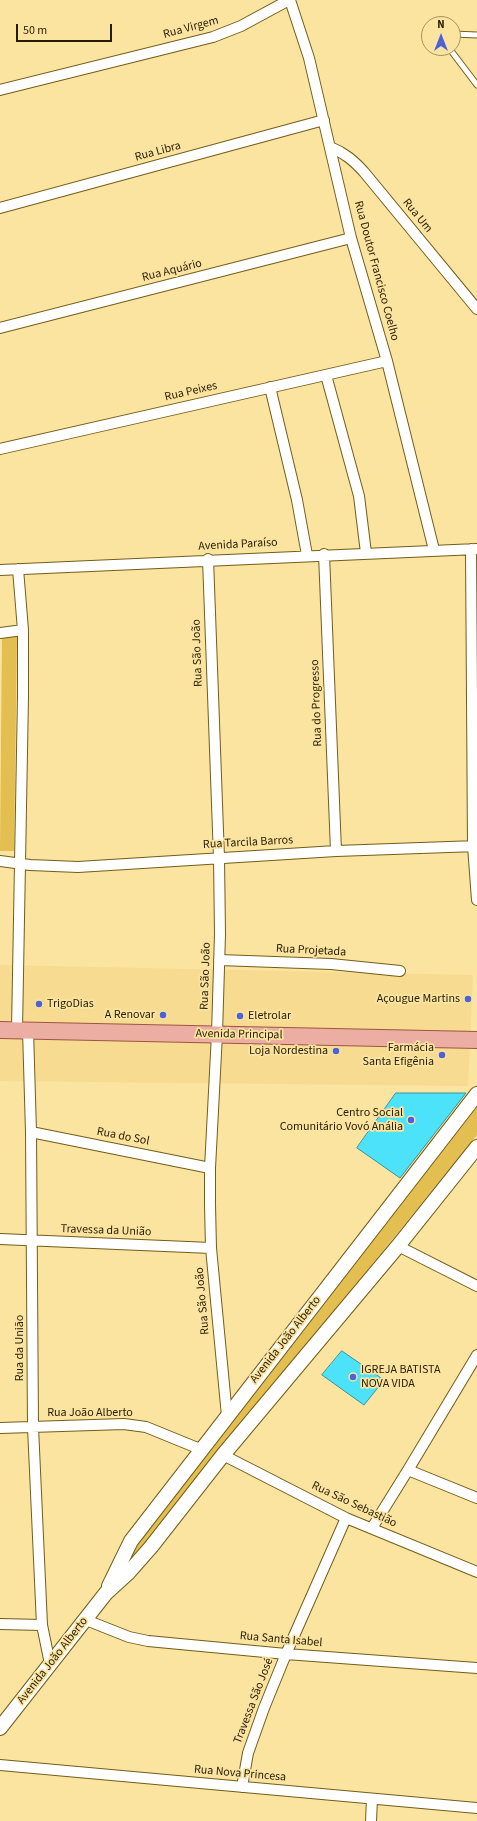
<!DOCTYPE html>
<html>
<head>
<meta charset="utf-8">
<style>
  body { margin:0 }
  #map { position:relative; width:477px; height:1821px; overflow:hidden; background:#fbe3a0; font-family:"Source Sans 3",sans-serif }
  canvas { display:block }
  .north { position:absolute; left:421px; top:16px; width:40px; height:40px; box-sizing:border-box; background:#fbe3a0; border:1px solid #a59361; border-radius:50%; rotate:0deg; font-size:11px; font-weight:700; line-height:16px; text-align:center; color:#251c02 }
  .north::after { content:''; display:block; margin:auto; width:14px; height:18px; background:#4a64d8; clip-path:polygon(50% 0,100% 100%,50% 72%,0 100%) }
  .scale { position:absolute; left:16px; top:24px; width:96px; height:18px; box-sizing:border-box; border:2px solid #251c02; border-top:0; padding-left:5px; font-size:12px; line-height:14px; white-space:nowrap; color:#251c02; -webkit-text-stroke:3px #fbe3a0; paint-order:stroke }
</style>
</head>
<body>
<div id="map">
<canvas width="477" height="1821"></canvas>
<div class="north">N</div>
<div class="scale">50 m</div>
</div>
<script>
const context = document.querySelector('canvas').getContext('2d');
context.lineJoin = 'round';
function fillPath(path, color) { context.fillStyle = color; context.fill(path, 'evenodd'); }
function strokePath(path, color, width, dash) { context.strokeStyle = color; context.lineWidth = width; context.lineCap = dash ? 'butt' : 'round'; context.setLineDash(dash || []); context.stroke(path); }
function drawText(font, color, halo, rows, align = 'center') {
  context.font = font + ' "Source Sans 3",sans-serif'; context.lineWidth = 3.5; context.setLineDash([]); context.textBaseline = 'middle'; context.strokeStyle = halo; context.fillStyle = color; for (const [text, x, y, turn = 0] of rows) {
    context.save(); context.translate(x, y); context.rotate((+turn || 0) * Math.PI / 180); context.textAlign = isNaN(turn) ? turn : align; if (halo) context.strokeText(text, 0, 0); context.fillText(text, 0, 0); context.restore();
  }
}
const built = new Path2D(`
  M0 965 473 975 468 1086 0 1081Z`);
const green = new Path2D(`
  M17 636 14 851H0L2 637Z
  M477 1106V1135L119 1577 137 1542 380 1224Z`);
const building = new Path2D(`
  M396 1093H466L400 1178 357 1148Z
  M342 1351 384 1380 364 1405 322 1375Z`);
const lane = new Path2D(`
  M453 34 477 35
  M449 48 477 85`);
const street = new Path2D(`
  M290 0 309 58 351 238 387 361 434 550
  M0 90 213 37 241 26 289 0
  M330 147C345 153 354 161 364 172L477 309
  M0 208 324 120
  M0 328 351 238
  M326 375 359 496 366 553
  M270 387 297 500 307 555
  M0 449 387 361
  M471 549 473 846 477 900
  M324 554 336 851
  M208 559 219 858 220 934 217 1034 210 1168V1205L211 1248 227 1416
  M0 570 477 549
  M0 633 23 630
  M0 861 30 865 78 867 336 851 477 846
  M219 960 331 964 400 971
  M17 1030 23 696V630L18 569
  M28 1030 31 1132 33 1427 42 1625 50 1664
  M31 1132 210 1168
  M0 1239 211 1248
  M398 1246 477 1286
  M0 1428 124 1424 146 1427 200 1449
  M223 1455 346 1518 477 1572
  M408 1470 477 1498
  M372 1528 408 1470 477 1355
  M86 1620 129 1637 148 1641 286 1654 477 1668
  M0 1624 42 1625
  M0 1765 477 1808
  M242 1787 248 1753 264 1708 286 1654 346 1518
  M371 1821 372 1799`);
const secondary = new Path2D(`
  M109 1586 131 1541 477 1094
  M0 1728 106 1593 129 1572 151 1547 223 1455 398 1246 477 1147`);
const primary = new Path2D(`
  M0 1030 477 1040`);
const markers = [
  [468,999,4,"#4a64d8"],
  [39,1004,4,"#4a64d8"],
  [163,1015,4,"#4a64d8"],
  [240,1016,4,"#4a64d8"],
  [336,1051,4,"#4a64d8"],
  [442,1055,4,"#4a64d8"],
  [411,1120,4,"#4a64d8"],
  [353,1377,4,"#4a64d8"]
];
const streetNames = [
  ["Rua Virgem",191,28,-15],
  ["Rua Libra",158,152,-15],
  ["Rua Um",417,216,51],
  ["Rua Aquário",172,271,-14],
  ["Rua Doutor Francisco Coelho",376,271,75],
  ["Rua Peixes",191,392,-13],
  ["Avenida Paraíso",238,545,-3],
  ["Rua São João",198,653,-92],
  ["Rua do Progresso",317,703,-92],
  ["Rua Tarcila Barros",248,843,-3],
  ["Rua Projetada",311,951,3],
  ["Rua São João",206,976,-88],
  ["Avenida Principal",239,1035,1],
  ["Rua do Sol",123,1137,11],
  ["Travessa da União",106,1231,2],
  ["Rua São João",203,1301,-95],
  ["Avenida João Alberto",286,1340,-52],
  ["Rua da União",20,1348,-90],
  ["Rua João Alberto",90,1413],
  ["Rua São Sebastião",354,1505,25],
  ["Rua Santa Isabel",281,1640,5],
  ["Avenida João Alberto",53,1661,-52],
  ["Travessa São José",254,1701,-69],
  ["Rua Nova Princesa",240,1774,5]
];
const poiNames = [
  ["Açougue Martins",460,999],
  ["TrigoDias",47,1004,"left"],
  ["A Renovar",155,1015],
  ["Eletrolar",248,1016,"left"],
  ["Farmácia",434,1048],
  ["Santa Efigênia",434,1062],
  ["Loja Nordestina",328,1051],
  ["Centro Social",403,1113],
  ["Comunitário Vovó Anália",403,1127],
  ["IGREJA BATISTA",361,1370,"left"],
  ["NOVA VIDA",361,1384,"left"]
];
fillPath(built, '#f7db90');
fillPath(green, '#e3be51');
fillPath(building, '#4ce2fa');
strokePath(building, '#3693a2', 1);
strokePath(lane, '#735d18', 7);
strokePath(street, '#735d18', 12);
strokePath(secondary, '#735d18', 16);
strokePath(primary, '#9e5642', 18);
strokePath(lane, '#fff', 5);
strokePath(street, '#fff', 10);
strokePath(secondary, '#fff', 14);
strokePath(primary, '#ecada3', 16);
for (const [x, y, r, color] of markers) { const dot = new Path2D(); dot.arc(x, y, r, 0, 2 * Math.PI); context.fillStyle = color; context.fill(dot); strokePath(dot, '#fbe3a0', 1.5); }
drawText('12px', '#251c02', '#fbe3a0', streetNames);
drawText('12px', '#251c02', '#fbe3a0', poiNames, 'right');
</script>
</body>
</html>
